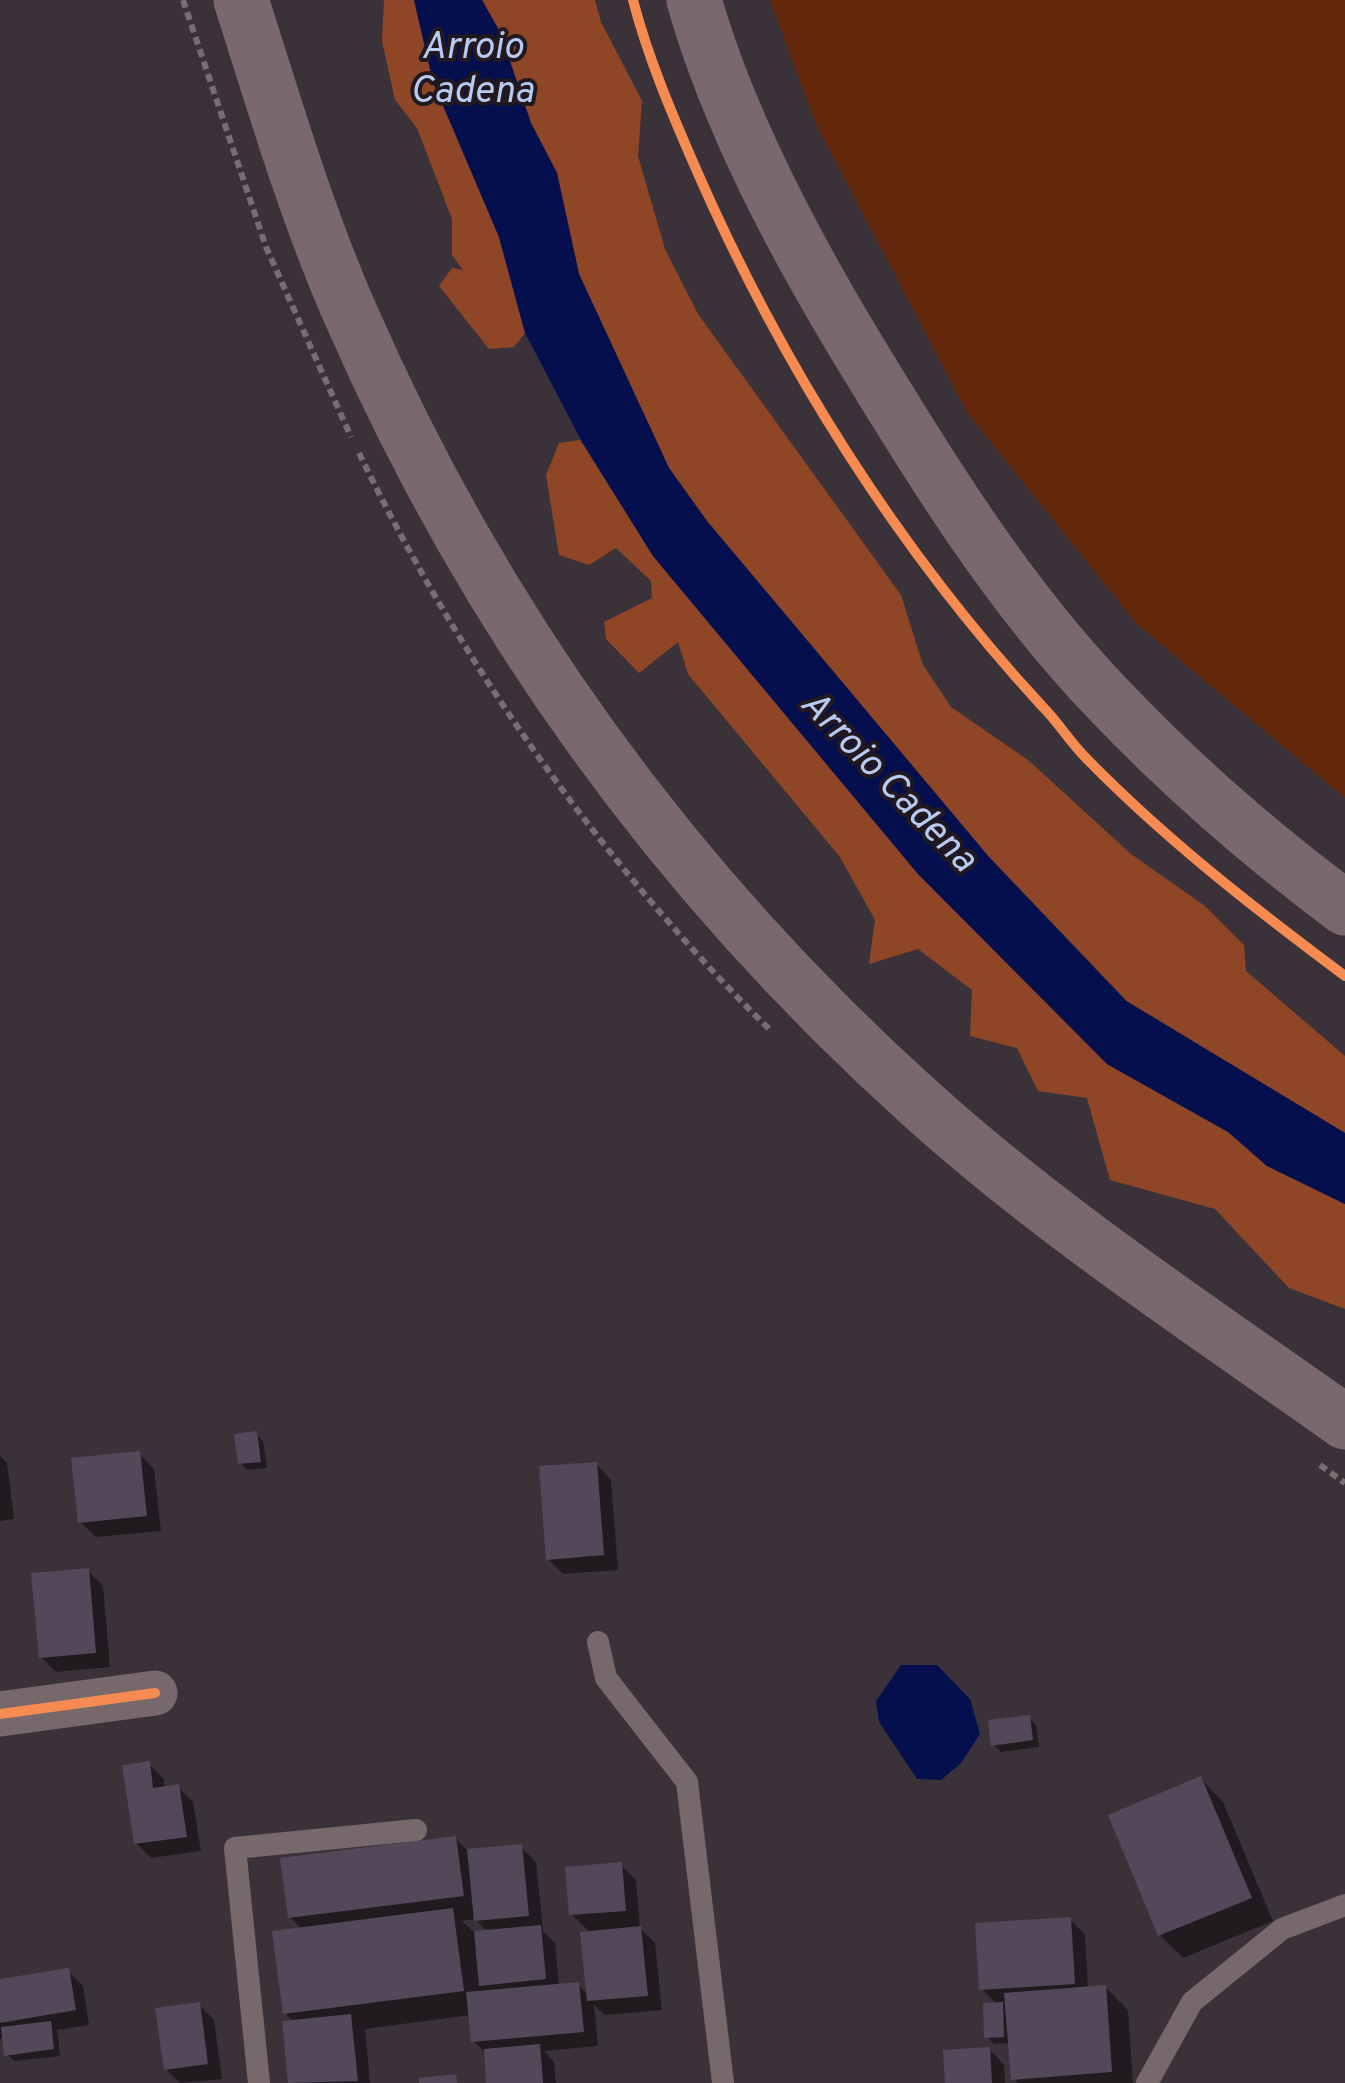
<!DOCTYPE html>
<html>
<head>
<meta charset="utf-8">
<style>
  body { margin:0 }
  canvas { display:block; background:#3b3239 }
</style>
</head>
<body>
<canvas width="1345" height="2083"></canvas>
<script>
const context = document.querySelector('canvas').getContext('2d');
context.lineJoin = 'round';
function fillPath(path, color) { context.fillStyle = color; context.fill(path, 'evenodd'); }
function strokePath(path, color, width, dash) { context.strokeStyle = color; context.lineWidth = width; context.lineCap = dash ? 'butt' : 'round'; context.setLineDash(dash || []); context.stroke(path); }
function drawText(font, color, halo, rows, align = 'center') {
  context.font = font + ' Overpass,sans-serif'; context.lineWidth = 8; context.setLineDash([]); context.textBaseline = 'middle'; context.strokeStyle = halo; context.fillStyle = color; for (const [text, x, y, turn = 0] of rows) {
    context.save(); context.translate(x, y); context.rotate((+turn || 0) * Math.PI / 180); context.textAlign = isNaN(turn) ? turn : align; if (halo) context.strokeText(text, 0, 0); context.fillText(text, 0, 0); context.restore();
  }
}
const green = new Path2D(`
  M770 0H1345V798L1137 624 968 414 816 124Z`);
const forest = new Path2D(`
  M384 0H414L433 82 499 237 525 333 514 347 489 349 439 286 452 268 463 270 452 255V219L417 128 395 100 382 41Z
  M482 0H595L601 22 642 101 638 156 665 249 698 314 901 595 923 665 951 707 1028 760 1131 854 1205 906 1244 945 1246 971 1345 1056V1133L1127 1001 989 857 707 521 669 468 579 274 557 173 531 123 500 32Z
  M580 440 653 556 918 874 1107 1064 1228 1132 1267 1166 1345 1204V1309L1289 1288 1215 1209 1110 1180 1087 1098 1038 1091 1017 1048 970 1036 972 990 918 949 869 964 875 920 840 857 688 674 678 642 639 673 606 639 604 622 652 598 651 581 616 548 589 565 559 555 546 475 559 443Z`);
const water = new Path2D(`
  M414 0H482L500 32 531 123 557 173 579 274 669 468 707 521 989 857 1126 1001 1345 1133V1204L1267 1166 1228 1132 1107 1064 918 874 653 556 581 440 525 333 499 237 433 82Z
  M901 1665H937L970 1699 980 1734 961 1763 941 1780 917 1779 879 1722 876 1701Z`);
const shadow = new Path2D(`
  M256 1434 263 1441 267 1468 247 1470 240 1463Z
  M139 1454 154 1469 161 1531 96 1537 80 1522Z
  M0 1456 7 1463 14 1519 0 1521Z
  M596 1464 611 1480 618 1570 563 1574 548 1559Z
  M88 1571 103 1586 110 1667 56 1672 41 1657Z
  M1029 1718 1036 1725 1039 1747 1001 1752 994 1745Z
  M149 1764 164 1779 165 1789 178 1787 193 1802 201 1851 151 1858 136 1843Z
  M1201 1779 1223 1802 1273 1921 1183 1958 1160 1935Z
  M456 1839 468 1851 521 1847 536 1862 543 1931 555 1943 559 1986 578 1985 589 1995 591 1933 571 1914 621 1865 636 1880 640 1928 655 1943 662 2010 605 2015 594 2005 598 2046 544 2051 554 2062 556 2083H489L486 2054 474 2041 471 2015 365 2029 370 2083H291L285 2023 294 2022 285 2013 303 1930 290 1917ZM475 1919 488 1932 475 1933 462 1921Z
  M1070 1919 1085 1935 1088 1989 1105 1987 1128 2010 1133 2083H1018L1013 2079 1010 2043 994 2044 987 2037 998 2005 981 1988Z
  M68 1971 83 1986 89 2025 57 2030 60 2056 14 2061 7 2054 5 2039H0V1982Z
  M199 2005 214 2020 222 2079 180 2083 166 2069Z
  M989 2049 1004 2065 1005 2083H947Z`);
const building = new Path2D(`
  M257 1431 261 1462 238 1464 234 1434Z
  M140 1451 147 1516 78 1523 71 1458Z
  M597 1462 604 1555 546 1560 539 1466Z
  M89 1568 96 1653 39 1658 31 1573Z
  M1030 1715 1033 1740 991 1746 988 1720Z
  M150 1761 153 1788 179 1784 187 1837 134 1844 122 1765Z
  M1201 1776 1252 1898 1158 1936 1108 1815Z
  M456 1836 464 1896 288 1918 280 1858Z
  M522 1844 529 1916 474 1921 467 1849Z
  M622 1862 626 1911 569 1915 565 1867Z
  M453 1908 464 1991 283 2014 272 1931Z
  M1071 1917 1075 1984 979 1990 975 1923Z
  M541 1925 546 1979 479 1986 474 1931Z
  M641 1926 648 1996 587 2001 580 1932Z
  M69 1968 76 2010 0 2023V1979Z
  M579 1982 584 2032 471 2042 466 1992Z
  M1106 1985 1112 2072 1011 2080 1004 1993Z
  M200 2002 208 2064 164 2070 155 2008Z
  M1003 2002 1004 2037 984 2038 983 2003Z
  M351 2014 358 2081 288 2083 282 2021Z
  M51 2021 54 2049 4 2056 1 2027Z
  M540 2044 543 2083H486L484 2049Z
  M990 2047 992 2083H945L943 2050Z
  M456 2074 457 2083H419V2078Z`);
const path = new Path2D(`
  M183 0 266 247 351 437
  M359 453C462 666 602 864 770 1030
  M1320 1465 1345 1483`);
const lane = new Path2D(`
  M598 1642 606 1678 687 1782 723 2083
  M259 2083 235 1848 416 1830
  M1147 2083 1192 2002 1282 1929 1345 1905`);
const street = new Path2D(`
  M0 1714 155 1693`);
const secondary = new Path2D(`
  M241 0C275 106 306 213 351 315 484 620 675 883 922 1105 1053 1223 1201 1320 1345 1422
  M694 0C728 120 793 242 857 348 931 470 1008 595 1107 698 1179 774 1262 846 1345 908`);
const cycleway = new Path2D(`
  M633 0C648 58 672 114 696 169 781 364 898 550 1042 706 1058 722 1070 742 1086 758 1165 839 1254 908 1345 976
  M0 1714 155 1693`);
const waterNames = [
  ["Arroio",472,50],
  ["Cadena",472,94],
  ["Arroio Cadena",886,784,46]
];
fillPath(green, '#64290d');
fillPath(forest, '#8e4626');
fillPath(water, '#060f4e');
fillPath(shadow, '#0007');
fillPath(building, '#524859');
strokePath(path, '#786e71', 6, [8, 5]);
strokePath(lane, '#76686b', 22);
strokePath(street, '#76686b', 45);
strokePath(secondary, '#79696e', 55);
strokePath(cycleway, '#f68b52', 10);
drawText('italic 38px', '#b6caf2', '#21191f', waterNames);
</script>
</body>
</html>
